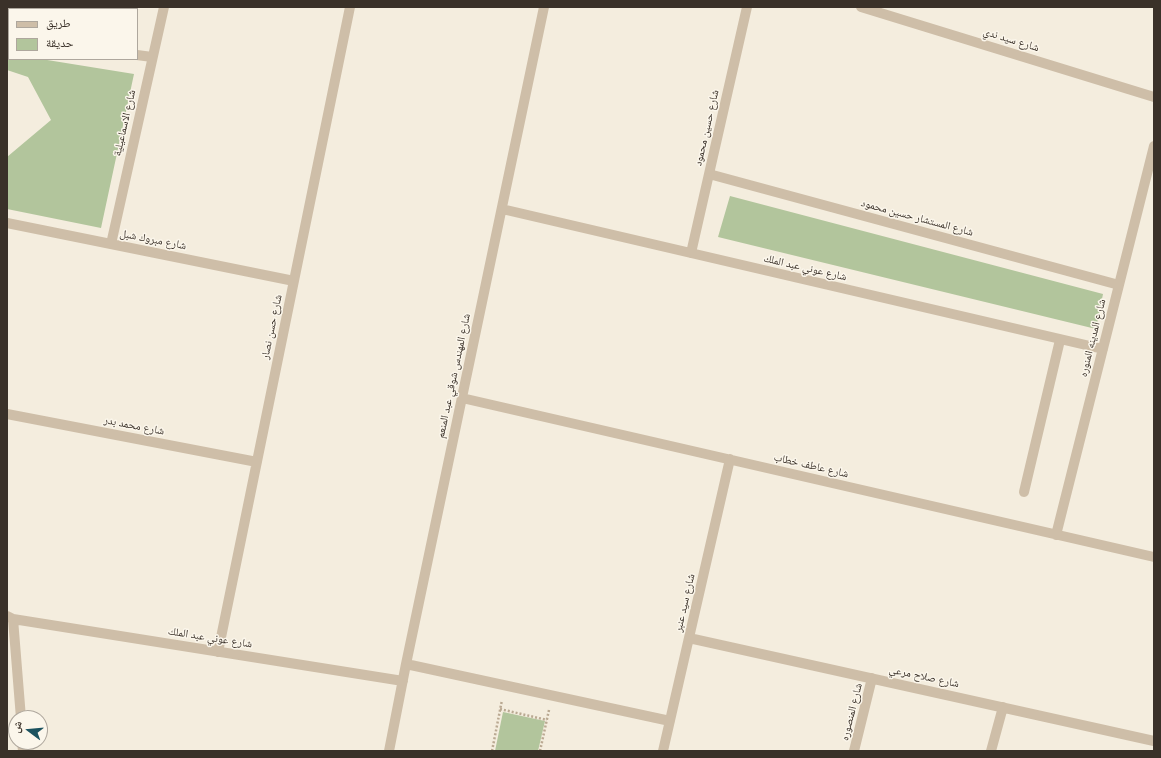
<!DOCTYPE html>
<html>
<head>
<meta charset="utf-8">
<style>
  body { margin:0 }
  #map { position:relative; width:1161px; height:758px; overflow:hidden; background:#f4edde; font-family:"Varela Round","Noto Naskh Arabic",sans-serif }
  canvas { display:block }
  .frame { position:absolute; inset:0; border:8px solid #3a3129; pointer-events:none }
  .legend { position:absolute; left:8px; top:8px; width:130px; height:52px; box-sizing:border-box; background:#fbf6eb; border:1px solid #aea79d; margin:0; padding:5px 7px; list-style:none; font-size:12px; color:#3a3129 }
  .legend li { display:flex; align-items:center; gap:8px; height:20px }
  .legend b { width:20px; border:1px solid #aea79d }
  .north { position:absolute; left:8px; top:710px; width:40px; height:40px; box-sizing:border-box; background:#fbf6eb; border:1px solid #aea79d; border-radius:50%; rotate:286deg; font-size:11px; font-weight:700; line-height:16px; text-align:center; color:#3a3129 }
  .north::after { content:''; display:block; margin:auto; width:14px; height:18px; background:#1b525f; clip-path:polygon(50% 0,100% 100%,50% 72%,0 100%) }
</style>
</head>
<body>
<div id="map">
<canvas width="1161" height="758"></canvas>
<div class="frame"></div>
<ul class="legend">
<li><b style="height:5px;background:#cebea8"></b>طريق</li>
<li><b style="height:11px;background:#b2c59c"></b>حديقة</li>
</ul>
<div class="north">ش</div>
</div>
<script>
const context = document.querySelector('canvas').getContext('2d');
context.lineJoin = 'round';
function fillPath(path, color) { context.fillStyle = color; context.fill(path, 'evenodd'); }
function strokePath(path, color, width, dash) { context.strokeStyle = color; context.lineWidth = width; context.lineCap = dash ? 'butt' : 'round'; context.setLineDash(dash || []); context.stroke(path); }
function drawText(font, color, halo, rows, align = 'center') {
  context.font = font + ' "Varela Round","Noto Naskh Arabic",sans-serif'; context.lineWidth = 3; context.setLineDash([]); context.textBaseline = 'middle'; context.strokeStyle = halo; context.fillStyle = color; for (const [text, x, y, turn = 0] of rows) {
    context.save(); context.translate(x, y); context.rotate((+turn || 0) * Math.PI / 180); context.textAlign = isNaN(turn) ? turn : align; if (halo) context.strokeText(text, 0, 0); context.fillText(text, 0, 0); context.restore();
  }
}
const green = new Path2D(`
  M7 53 9 54V59H41L134 74 101 228 7 209V157L51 120 28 77 7 70Z
  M730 196 1103 294 1096 329 718 237Z
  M503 712 545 721 538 751H495Z`);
const path = new Path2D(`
  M500 709 547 720
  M492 751 502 700
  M540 751 549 710`);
const service = new Path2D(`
  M1024 492 1060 340`);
const minor = new Path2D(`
  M861 7 1154 97
  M7 34 9 35
  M137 55 152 57
  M709 174 1119 285
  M502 209 1103 349
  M7 223 294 281
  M111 244 164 7
  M691 253 747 7
  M462 398 1154 557
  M7 414 257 462
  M1056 535 1154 146
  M7 616 13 619 403 681
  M13 619 21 718
  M689 638 1154 741
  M218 652 350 7
  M406 664 670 721
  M22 742 23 751
  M389 751 406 664 544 7
  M663 751 730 459
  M854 751 872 678
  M991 751 1003 707`);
const streetNames = [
  ["شارع سيد ندي",1011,40,17],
  ["شارع الاسماعيلية",125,123,-77],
  ["شارع حسين محمود",707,128,-77],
  ["شارع المستشار حسين محمود",917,218,15],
  ["شارع مبروك شبل",153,240,11],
  ["شارع عوني عبد الملك",805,268,13],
  ["شارع حسن نصار",272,327,-78],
  ["شارع المدينه المنوره",1093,338,-76],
  ["شارع المهندس شوقي عبد المنعم",454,376,-78],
  ["شارع محمد بدر",134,426,11],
  ["شارع عاطف خطاب",811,466,13],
  ["شارع سيد عنبر",685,603,-77],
  ["شارع عوني عبد الملك",210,638,9],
  ["شارع صلاح مرعي",924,677,12],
  ["شارع المنصوره",852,712,-76]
];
fillPath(green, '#b2c59c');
strokePath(path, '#baa992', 2.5, [2, 2]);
strokePath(service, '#cebea8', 10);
strokePath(minor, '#cebea8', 10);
drawText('11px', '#3a3129', '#fbf6eb', streetNames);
</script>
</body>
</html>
